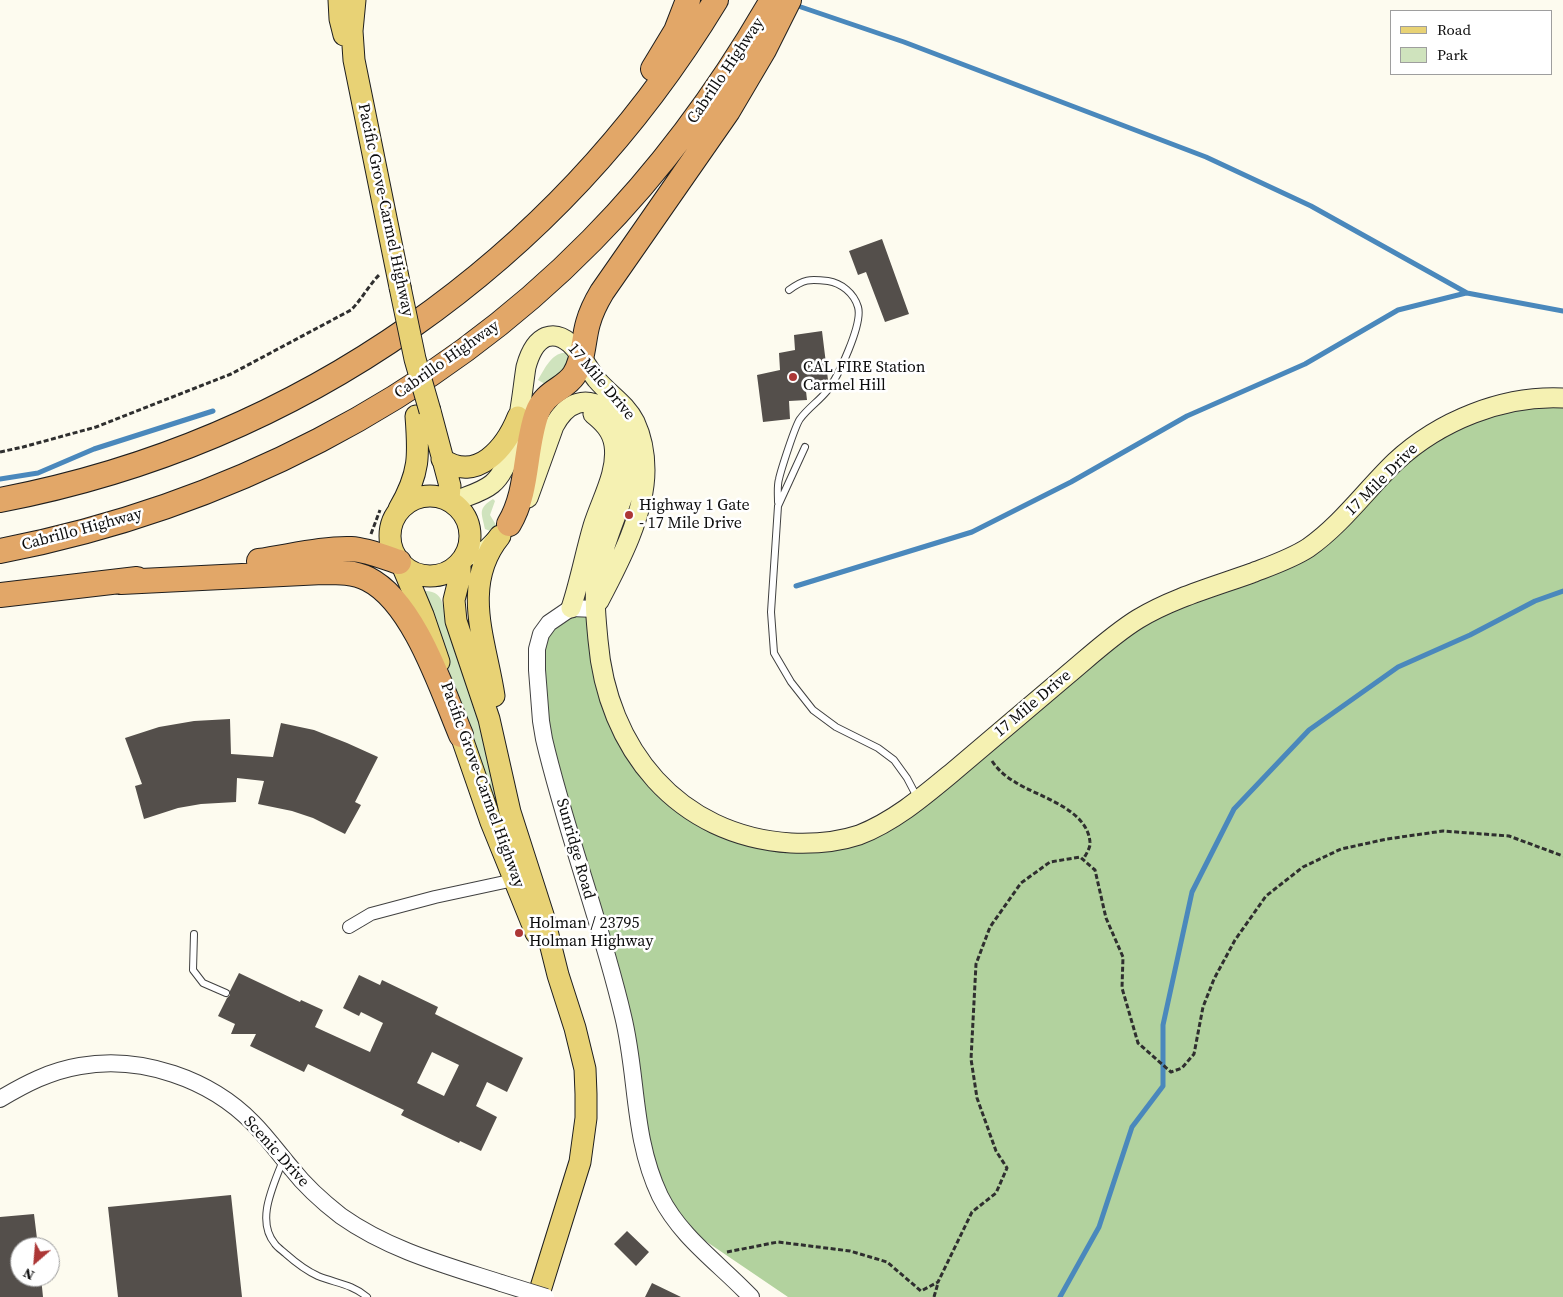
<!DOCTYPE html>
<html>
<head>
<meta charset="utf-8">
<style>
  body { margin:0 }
  #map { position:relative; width:1563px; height:1297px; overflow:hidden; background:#fdfbef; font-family:"Source Serif 4",serif }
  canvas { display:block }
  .legend { position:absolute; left:1390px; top:10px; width:162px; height:65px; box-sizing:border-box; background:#fff; border:1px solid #9e9e9e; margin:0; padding:6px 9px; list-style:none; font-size:15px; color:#0d0d0d }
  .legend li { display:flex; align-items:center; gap:10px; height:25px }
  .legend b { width:25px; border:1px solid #9e9e9e }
  .north { position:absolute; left:10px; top:1237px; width:50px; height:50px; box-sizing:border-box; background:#fff; border:1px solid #9e9e9e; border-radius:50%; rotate:207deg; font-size:14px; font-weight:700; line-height:20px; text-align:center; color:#0d0d0d }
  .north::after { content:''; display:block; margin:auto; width:18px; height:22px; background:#ac3736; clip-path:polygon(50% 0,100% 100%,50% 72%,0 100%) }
</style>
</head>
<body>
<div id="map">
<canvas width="1563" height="1297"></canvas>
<ul class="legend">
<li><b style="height:6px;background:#e8d275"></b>Road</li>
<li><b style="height:14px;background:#cfe3bd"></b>Park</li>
</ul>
<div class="north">N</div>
</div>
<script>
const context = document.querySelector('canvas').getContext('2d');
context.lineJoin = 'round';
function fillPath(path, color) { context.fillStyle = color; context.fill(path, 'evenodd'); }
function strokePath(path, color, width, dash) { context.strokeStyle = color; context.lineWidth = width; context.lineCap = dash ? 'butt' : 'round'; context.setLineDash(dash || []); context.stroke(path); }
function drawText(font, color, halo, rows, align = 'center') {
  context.font = font + ' "Source Serif 4",serif'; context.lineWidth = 5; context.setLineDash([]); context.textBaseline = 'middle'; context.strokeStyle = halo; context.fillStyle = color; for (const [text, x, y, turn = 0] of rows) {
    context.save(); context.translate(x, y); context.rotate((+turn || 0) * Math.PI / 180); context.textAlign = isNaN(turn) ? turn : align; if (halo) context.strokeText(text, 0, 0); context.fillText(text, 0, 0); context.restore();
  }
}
const green = new Path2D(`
  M562 353H566C575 368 556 377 545 384L538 380C544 370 550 356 562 353Z
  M493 499 495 501 490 515 496 525 490 531 485 529C482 513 477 509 493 499Z
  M425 591C447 591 442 611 447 627L483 730 502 813 499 816 453 686 445 655 424 594Z`);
const forest = new Path2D(`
  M1563 398V1297H788L676 1221 668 1209 634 1092 537 687 549 623 595 609 606 688 658 782 748 836 858 835 1134 622 1304 550 1450 423Z`);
const stream = new Path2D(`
  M801 7 904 42 1206 157 1311 206 1467 293 1563 311
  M0 479 38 473 94 449 213 411
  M796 586 972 532 1071 482 1187 416 1305 364 1398 310 1466 293
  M1060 1297 1099 1227 1132 1127 1163 1086V1025L1192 892 1234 809 1309 730 1398 667 1470 635 1535 601 1563 591`);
const building = new Path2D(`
  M882 239 909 314 885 322 866 272 858 275 849 251Z
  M822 331 828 380 805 382 807 400 789 401 790 419 763 422 757 375 780 370 779 353 795 350 794 335Z
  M230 719 231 754 273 757 281 723 314 730 347 743 378 757 355 802 361 805 345 834 313 818 292 811 258 804 264 781 237 778 236 802 201 804 178 808 144 819 135 786 142 784 125 738 159 727 194 721Z
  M239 973 300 1002 301 1000 323 1010 315 1027 370 1052 383 1023 361 1012 359 1016 343 1008 359 975 380 985 382 980 438 1007 435 1014 523 1058 507 1092 487 1082 476 1106 497 1117 481 1151 460 1141 459 1143 401 1115 404 1110 308 1064 304 1072 250 1046 256 1034H231L235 1024 218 1016 227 998 230 995V991ZM432 1052 459 1065 444 1096 417 1083Z
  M231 1195 242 1297H118L108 1207Z
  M34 1214 38 1247H20V1277H41L43 1297H0V1217Z
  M627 1231 649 1252 636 1266 614 1244Z
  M652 1283 681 1297H645Z`);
const path = new Path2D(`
  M0 452 23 447 96 427 231 374 351 310C362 299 369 285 380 274
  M371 534 380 510
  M992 761C998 770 1006 777 1015 782 1038 797 1087 808 1090 842 1091 847 1086 854 1083 860
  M727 1252 778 1242 850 1251 887 1262 921 1291 938 1282 972 1212 996 1193 1007 1168 996 1151 977 1098 971 1059 976 964 990 927 1021 883 1050 862 1080 857 1095 870 1106 918 1123 957 1122 988 1138 1043 1171 1072 1182 1068 1194 1054 1203 1007 1214 979 1235 940 1266 896 1303 867 1341 849 1387 839 1443 831 1509 836 1563 856
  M934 1297 938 1283`);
const service = new Path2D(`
  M805 447 778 506 771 612 774 653 791 682 813 710 836 727 878 748 894 760 907 778 917 797
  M778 502C778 495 777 486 779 479 781 470 795 426 800 419 808 408 819 401 827 391 838 377 863 324 858 307 854 293 841 283 828 281 809 279 804 279 789 290
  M194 934 193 970 203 983 226 993
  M283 1160C274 1185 255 1220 275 1244 278 1248 283 1251 286 1254 295 1262 307 1271 318 1276 335 1283 352 1284 367 1297`);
const minor = new Path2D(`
  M349 927 371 914 435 897 514 880`);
const tertiary = new Path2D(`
  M595 609 571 608 549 623 541 634 537 649V670L541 721 544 739C566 833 601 922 623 1016 638 1077 632 1137 660 1196 681 1238 720 1264 751 1297
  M0 1099C25 1084 50 1071 80 1066 141 1055 210 1079 253 1123 267 1137 279 1154 292 1169 306 1187 323 1202 341 1216 389 1250 445 1265 501 1283`);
const secondary = new Path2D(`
  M528 498 554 426C581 374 631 417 630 461 630 474 626 486 622 499 614 522 603 547 598 572 593 594 596 618 598 640 607 749 678 836 791 843 813 844 838 842 859 835 895 821 925 795 954 771 992 739 1028 708 1066 676 1089 657 1112 635 1138 619 1173 598 1213 587 1252 573 1270 566 1291 559 1308 548 1342 524 1366 490 1395 462 1439 421 1503 395 1563 398
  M453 502C466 496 481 493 492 484 517 464 521 398 526 367 529 356 534 342 546 337 571 329 585 366 597 380 610 395 626 404 635 422 642 437 645 454 645 470 645 514 619 563 599 601
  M464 557 486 550 498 538
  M571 608C580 581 585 553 593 526 601 500 618 472 614 445 612 431 603 422 593 414`);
const primary = new Path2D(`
  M339 0 340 19 344 35
  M355 0 352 31 354 60 400 287
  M430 411 450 486 449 500
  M442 459C477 484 506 447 518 417
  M390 536a40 40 0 1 1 80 0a40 40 0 1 1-80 0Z
  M399 509C420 473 419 455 416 416
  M460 563V576L454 600 456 621 489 719 510 812 543 915 558 975 575 1028 585 1069 586 1094V1118L580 1162 538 1297
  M402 565 423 615 439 662
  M494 696C486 642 460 585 500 536
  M455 718 491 822 536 933`);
const motorway = new Path2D(`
  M653 69 676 31 688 0
  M0 500C301 442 557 262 716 0
  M509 524C529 491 524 449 537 413 545 391 564 390 574 375 584 360 583 340 588 323 591 312 596 302 602 292L728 111 764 50 789 0
  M0 551C222 508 433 402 592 240 663 168 722 87 772 0
  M259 561C288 557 323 548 351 549 368 550 384 557 399 562
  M121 582 323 572C339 572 354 572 368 579 414 602 442 690 461 735
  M0 595 137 579`);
const tertiaryBridge = new Path2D(`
  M501 1283 546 1297`);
const primaryBridge = new Path2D(`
  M400 287 415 359 430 411`);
const markers = [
  [793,377,5,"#ac3736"],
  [629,515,5,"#ac3736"],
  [519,933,5,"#ac3736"]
];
const streetNames = [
  ["Cabrillo Highway",726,71,-56],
  ["Pacific Grove-Carmel Highway",385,210,78],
  ["Cabrillo Highway",447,360,-35],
  ["17 Mile Drive",601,382,50],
  ["17 Mile Drive",1382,480,-45],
  ["Cabrillo Highway",82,530,-15],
  ["17 Mile Drive",1033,704,-40],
  ["Pacific Grove-Carmel Highway",482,785,70],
  ["Sunridge Road",575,849,74],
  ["Scenic Drive",276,1152,48]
];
const poiNames = [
  ["CAL FIRE Station",803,368],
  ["Carmel Hill",803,386],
  ["Highway 1 Gate",639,506],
  ["- 17 Mile Drive",639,524],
  ["Holman / 23795",529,924],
  ["Holman Highway",529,942]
];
fillPath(green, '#cfe3bd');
fillPath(forest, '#b2d29e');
strokePath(stream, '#4a88bc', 5);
fillPath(building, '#544f4b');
strokePath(service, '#404040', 8);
strokePath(minor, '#404040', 14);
strokePath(tertiary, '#404040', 18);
strokePath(secondary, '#2f2f2f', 21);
strokePath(primary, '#1e1e1e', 23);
strokePath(motorway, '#1e1e1e', 26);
strokePath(path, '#2f2f2f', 3, [5, 2.5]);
strokePath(service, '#fff', 6);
strokePath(minor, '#fff', 12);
strokePath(tertiary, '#fff', 16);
strokePath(secondary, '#f5f1b2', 19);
strokePath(primary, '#e8d275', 21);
strokePath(motorway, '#e2a768', 24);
strokePath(tertiaryBridge, '#404040', 18, []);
strokePath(primaryBridge, '#1e1e1e', 23, []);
strokePath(tertiaryBridge, '#fff', 16);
strokePath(primaryBridge, '#e8d275', 21);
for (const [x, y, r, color] of markers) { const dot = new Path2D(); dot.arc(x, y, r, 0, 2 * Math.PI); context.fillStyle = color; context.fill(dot); strokePath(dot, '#fff', 2); }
drawText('16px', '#0d0d0d', '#fff', streetNames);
drawText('16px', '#0d0d0d', '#fff', poiNames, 'left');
</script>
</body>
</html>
